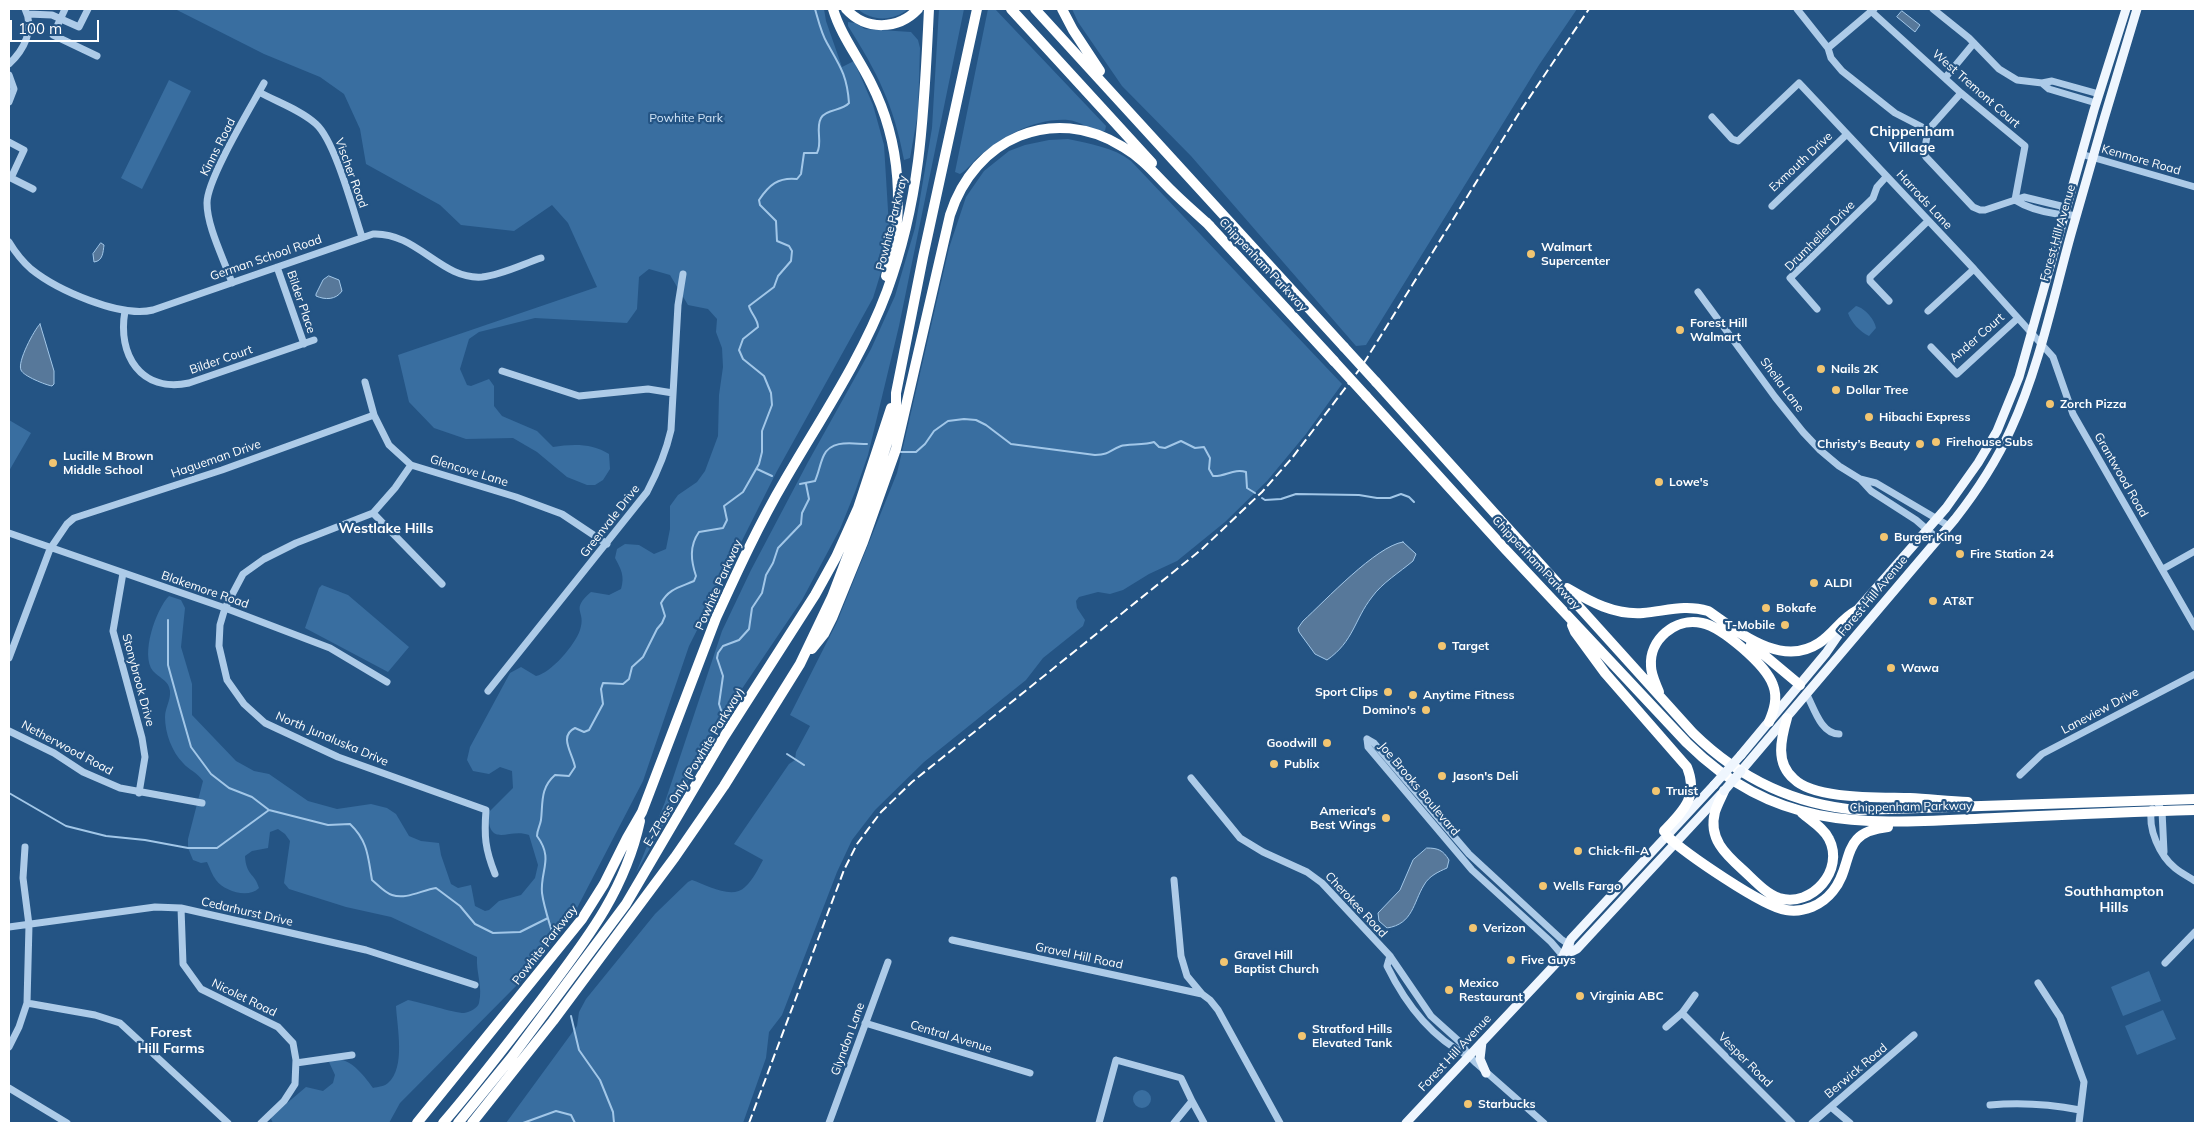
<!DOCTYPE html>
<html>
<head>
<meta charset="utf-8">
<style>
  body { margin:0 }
  #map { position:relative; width:2204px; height:1132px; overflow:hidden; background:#245484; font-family:Mulish,sans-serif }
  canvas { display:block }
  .frame { position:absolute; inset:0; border:10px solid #fff; pointer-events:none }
  .scale { position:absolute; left:10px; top:20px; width:89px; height:22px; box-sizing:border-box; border:2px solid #fff; border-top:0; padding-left:6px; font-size:15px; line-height:18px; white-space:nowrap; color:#fff; -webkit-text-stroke:4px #245484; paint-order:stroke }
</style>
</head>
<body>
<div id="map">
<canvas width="2204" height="1132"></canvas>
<div class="frame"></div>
<div class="scale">100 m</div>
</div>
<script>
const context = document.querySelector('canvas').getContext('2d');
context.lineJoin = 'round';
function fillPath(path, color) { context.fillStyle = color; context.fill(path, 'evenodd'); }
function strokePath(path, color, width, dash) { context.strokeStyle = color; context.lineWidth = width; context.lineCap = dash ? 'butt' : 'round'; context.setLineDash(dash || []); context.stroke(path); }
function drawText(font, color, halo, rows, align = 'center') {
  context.font = font + ' Mulish,sans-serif'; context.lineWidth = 4.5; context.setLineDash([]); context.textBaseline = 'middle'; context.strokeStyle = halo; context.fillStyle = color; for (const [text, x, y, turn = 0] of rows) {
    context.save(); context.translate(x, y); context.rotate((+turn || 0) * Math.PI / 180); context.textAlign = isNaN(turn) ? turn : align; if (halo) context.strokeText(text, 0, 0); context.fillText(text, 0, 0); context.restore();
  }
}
const green = new Path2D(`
  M175 9H824L826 21 842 67 854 61 873 105 884 145 890 243 873 298 777 471 689 646 643 781 576 910 521 981 400 1103 389 1123H273L271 1119 273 1115 306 1087 323 1091 333 1083 335 1075 329 1062C347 1052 364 1076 373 1088 378 1087 385 1086 388 1083 406 1068 397 1027 396 1006L408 1000C420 1002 454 1013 464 1013 470 1012 478 1008 479 1003 483 987 476 973 477 957L391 917 346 907 289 889 284 883 290 841 285 834 278 829 270 832 268 848 252 851 245 856C246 876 255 873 259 888 248 899 224 891 216 880 212 875 210 868 207 862L201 863 193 860 188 848V839L203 781C197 772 189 770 183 763 172 752 165 733 165 717 165 707 173 697 169 687 167 680 158 677 153 671 140 655 156 609 169 596L181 600 185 608 181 647 192 684V715L236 761 254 771 269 774 308 801 337 809 371 804 387 808 396 814 409 836 421 841 439 843 441 855 451 884 458 888 471 885 475 906 485 911 489 910 499 901 521 895 535 878 538 865 529 835C509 827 489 850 488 813L513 788 512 771 500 767 489 774 473 771 467 760 470 747 510 673 521 667 536 676C551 673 575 645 580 630 587 610 569 611 591 592L609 595 621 589C625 576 621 569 615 558L617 549 625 544 639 545 654 554 666 549 670 529V506L678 495 697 482 705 471 718 436 719 395 723 367 722 348 716 332 717 319 708 309 688 305 670 275 649 269 639 277 637 309 627 323 535 318 479 332 469 339 460 369 467 385 471 386 489 379 494 386V406L502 416 537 431 553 447C572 444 592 443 609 454L610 469 603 480 595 485H587L567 477 537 452 513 438 466 439 434 428 409 402 398 355 597 287 568 223 552 205 514 231 461 225 440 205 366 164 360 129 344 94 320 77 264 54Z
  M858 9H908C894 21 872 22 858 9Z
  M939 9H964L899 326 868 455 855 492 840 529 802 600 733 702 636 873 665 802 722 631 751 570 808 462 871 349 895 296 915 228 932 128Z
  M988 9H995L1106 126 1105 131C1093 132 1081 121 1068 120 1034 118 1002 137 977 158 971 164 967 170 960 174L955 172Z
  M1072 9H1577L1539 65 1366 345 1356 346 1191 156 1122 86 1078 22Z
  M848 22 855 23 865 29 911 32 918 40 920 48 918 113 910 158 904 160C894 105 877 72 848 26Z
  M169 80 191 91 142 189 121 178Z
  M1068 139C1090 144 1113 147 1131 161L1342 384 1306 434 1267 481 1225 522 1177 561 1149 574 1123 590 1110 594 1098 592 1079 597 1076 601 1077 608 1085 620 1083 626 1043 658 1026 680 924 762 875 810 852 840 837 872 782 1015 769 1032 766 1058 743 1123H506L577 1026 579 1012 586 999 655 914 688 882 692 880C707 885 732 900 745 887 753 880 758 869 763 860L734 844 789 764 795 760 796 752 810 726 790 715 837 622 897 473 949 248 966 197 984 171 1009 151 1025 145 1049 140Z
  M1856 306C1865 308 1875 320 1876 328L1869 336C1860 332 1851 322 1848 313Z
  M9 420 31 433 9 471Z
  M322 585 348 595 409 647 388 672 305 628 319 588Z
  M2149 971 2161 1001 2123 1016 2111 987Z
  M2163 1010 2176 1039 2137 1055 2125 1026Z
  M1133 1099a9 9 0 1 1 18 0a9 9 0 1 1-18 0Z`);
const water = new Path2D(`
  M1902 11 1920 25 1915 32 1897 17Z
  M101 243 104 245C103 252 103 261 94 262L93 254Z
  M329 276 339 280 342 291C336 300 325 300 316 296V294L323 280Z
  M40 324 54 371V384L52 386C46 385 23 376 21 370 17 362 34 330 40 324Z
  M1403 542 1416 554 1413 561C1400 572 1382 583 1372 597 1354 620 1354 641 1327 660L1315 654 1299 632 1298 628 1303 621C1325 601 1376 546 1403 542Z
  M1427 848C1438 848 1443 850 1449 860L1447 868C1438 872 1429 876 1424 885 1413 903 1413 924 1387 928L1379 921 1378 913 1400 890 1413 860Z`);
const stream = new Path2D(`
  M901 452H916L925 444 934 431 948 421 964 419 976 420 986 425 1011 444 1095 455C1111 454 1108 451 1121 446 1126 444 1146 445 1154 442L1159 447 1165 448 1181 441 1195 448 1204 447 1210 458 1209 469 1213 476C1225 477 1234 468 1246 472L1247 488 1255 493
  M757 469 772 476
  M800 484 815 481C819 472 820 463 824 455 832 439 853 444 867 444
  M1262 498 1265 500 1281 499 1296 494 1359 495 1377 498H1390L1401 494 1409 497 1414 502
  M168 620V665L179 705 191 747 211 774 229 788 252 797 269 810 328 825 350 824C368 841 368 857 372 880 378 885 385 893 392 895 406 900 422 890 436 888L460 906 475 924 493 933 520 932 548 918
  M724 713 721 710 719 704 723 676 717 658 718 653 723 646 739 640 749 629 752 608 762 593 766 575 773 563 778 548 801 524 802 513 809 499 806 484
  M787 754 804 765
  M9 793 66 826 106 836 145 840 188 848H217L269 810
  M554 939C550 924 544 908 542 893 540 870 554 859 537 836 537 830 540 826 541 820 543 803 540 788 555 775L569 776 575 767C573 754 558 736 575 728L584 732 589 730 603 704 601 689 603 683 623 684 629 679 632 667 643 657 657 629 662 623 665 616 661 603C669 588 681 587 694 581L696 576C691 561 689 546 699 532L723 528 727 520 724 506 743 492 759 464 762 452V431L772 405 771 393 764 376 743 359 739 350 743 339 758 327C758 319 751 314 749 306L774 287 778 276 791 261 792 251 789 246 777 241 776 221 760 205 759 200C769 185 778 177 797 179L801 174 804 153H817C823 142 815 129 821 118 826 109 842 111 849 103 847 75 840 66 827 43 821 33 818 19 815 9
  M571 1016 579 1050 600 1080 613 1112 614 1123
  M523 1123 556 1111 571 1115 575 1123`);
const minor = new Path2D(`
  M65 9 53 35 97 56
  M1797 9 1828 48 1831 58 1842 71 1895 113 1928 130 1924 154 1926 157 1973 207 1980 210H1985L2024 197 2061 206 2065 213
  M1933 9 1969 38 1999 69 2017 80 2042 83 2049 89 2096 103
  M1872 12 1961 93 2025 146 2015 200
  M28 14 52 15 79 27 88 9
  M1828 48 1874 9
  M9 64C24 50 35 29 25 9
  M9 75 14 89 9 102
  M1945 78 1974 43
  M2042 83 2052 81 2099 94
  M259 92C277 102 301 110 316 124 335 141 353 210 362 237
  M1712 117 1732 139 1738 141 1799 83 1974 269 2053 357 2073 414 2195 627
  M1928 130 1961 93
  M9 142 24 150 11 178 33 189
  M2081 154 2195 187
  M2015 200C2026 207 2043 212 2057 214 2063 215 2068 214 2076 216
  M1772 206 1846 135
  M9 242C15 252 22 261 31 269 57 290 120 318 153 310L373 234C417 232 441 280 482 277 502 275 523 264 541 258
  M277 267 304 344
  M232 283C224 259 207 227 207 203 207 179 251 107 264 83
  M1698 292 1775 397 1803 432 1820 450 1839 466 1860 479 1871 491 1916 520 1938 539
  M1889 301 1870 281V277L1928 221
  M1817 309 1790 278 1873 198 1877 187 1886 177
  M125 311C117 355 141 393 189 383L314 340
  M1928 311 1974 269
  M1931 347 1957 374 2018 318
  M502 371 579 396 648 389 673 393
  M365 382 374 415 389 445 411 465 516 497 562 514 607 544
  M411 465 395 488 373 513 296 543 264 559 243 574 225 608 220 625 219 646 227 680 244 704 265 723 338 757 486 810C484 836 485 849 495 874
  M1860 479 1876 483 1949 526
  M373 513 442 584
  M9 533 225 608 330 648 387 682
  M2163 569 2195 551
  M123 573 113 631 142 738 145 757 139 793
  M9 658 50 549 67 524 74 518 222 470 374 415
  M488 691 647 492C658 471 666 452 671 430L678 305 683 274
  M1807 695C1814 708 1821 734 1839 734
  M9 731 54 753 83 772 120 788 202 803
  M1367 739 1374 743 1469 854 1561 939 1571 946
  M1367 739 1368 747 1472 870 1551 942 1563 956
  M2020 775 2042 754 2195 674
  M1191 778 1240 838 1263 852 1307 872 1322 883 1390 956 1431 1016 1461 1043 1469 1056 1476 1063 1544 1123
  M2156 800 2162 811 2164 852
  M2152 809C2147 828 2160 856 2175 868 2181 873 2189 877 2195 881
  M1174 880 1181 956 1187 976 1202 994
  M181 908 183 964 201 989 278 1027 293 1043 296 1060 295 1084 284 1101 261 1123
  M9 927 155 907 181 908 366 950 475 985
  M952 940 1202 994 1210 1000 1218 1010 1280 1123
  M1390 956 1387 966C1405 1003 1431 1037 1468 1056
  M2165 963 2195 932
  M2038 983 2060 1017 2084 1082 2079 1123
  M27 1003 95 1015 120 1023 228 1123
  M1682 1013 1792 1123
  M865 1023 1030 1073
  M1666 1027 1682 1013 1695 995
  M9 1047 19 1027 27 1003 29 925 23 878 25 847
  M296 1063 352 1055
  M9 1088 67 1123
  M1192 1101 1204 1123
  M1990 1105C2021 1102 2049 1104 2080 1110
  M1831 1107 1850 1123
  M829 1123 888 962
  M1099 1123 1116 1060 1181 1078 1192 1101 1174 1123
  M1812 1123 1914 1035`);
const major = new Path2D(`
  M1741 755 1826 653 1850 618 1946 508 1978 463 1997 431 2019 377 2094 110 2126 9
  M1741 771 1955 519C1977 491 1996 462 2011 429 2039 368 2053 299 2071 234 2092 159 2114 84 2137 9
  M1563 956 1577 949 1589 936 1721 794
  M1482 1042 1480 1059 1486 1073
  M1406 1123 1563 956 1571 939 1714 785`);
const highway = new Path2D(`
  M833 9C841 36 859 58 871 83 901 142 906 213 886 276
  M846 9C866 31 898 30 918 9
  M1011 9 1152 163
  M1035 9 1344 347
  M1062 9 1073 30 1100 71
  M1206 222 1334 361
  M1376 382 1693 733C1739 778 1795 805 1859 810L2195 799
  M1366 396 1505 549 1687 743C1781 836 1874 823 1995 818 2061 815 2128 812 2195 810
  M1567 588C1591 602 1614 615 1643 613 1666 611 1685 604 1708 611 1739 632 1781 668 1819 643 1833 634 1841 619 1856 611
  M1572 625 1575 632 1605 673 1687 767C1699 797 1683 811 1664 831
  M1751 644 1800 685
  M812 649 824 634 832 618 863 542 896 449 950 215C974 139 1053 103 1123 147 1142 158 1155 174 1171 190 1183 202 1197 214 1210 226
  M1659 692C1656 684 1651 675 1651 666 1649 640 1675 617 1702 623 1722 627 1766 665 1773 685 1778 698 1774 710 1769 722
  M1787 718C1781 739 1775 763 1794 779 1815 800 1881 797 1910 798 1929 799 1948 801 1968 802
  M1724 791C1721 798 1717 805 1715 812 1708 838 1725 854 1743 870 1754 880 1765 893 1779 898 1812 908 1845 870 1829 839 1824 828 1811 821 1802 813
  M1667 836C1685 853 1763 907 1786 910 1804 913 1822 905 1833 891 1855 864 1838 832 1888 827
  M417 1123 582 919 604 884 627 838 642 812 716 618C737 572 759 524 785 480 821 418 862 358 887 291 922 195 924 109 929 9
  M443 1123C476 1085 507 1044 538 1004 582 945 624 895 640 821
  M458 1123 511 1058 626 904 724 737 815 595 836 557 858 508 891 408
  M472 1123 553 1021 675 857 724 786 800 664 832 597 867 505 891 431 896 409V393L923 257 977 9`);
const rail = new Path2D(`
  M749 1123 844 870 857 844 881 812 912 782 1202 549 1262 492 1292 458 1362 366 1521 110 1589 9`);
const majorBridge = new Path2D(`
  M1714 785 1741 755
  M1724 791 1741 771`);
const highwayBridge = new Path2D(`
  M1344 347 1376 382
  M1334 361 1366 396`);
const markers = [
  [1531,254,5,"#f2c571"],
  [1680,330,5,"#f2c571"],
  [1821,369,5,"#f2c571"],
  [1836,390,5,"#f2c571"],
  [2050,404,5,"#f2c571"],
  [1869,417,5,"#f2c571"],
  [1936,442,5,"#f2c571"],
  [1920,444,5,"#f2c571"],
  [53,463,5,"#f2c571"],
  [1659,482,5,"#f2c571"],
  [1884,537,5,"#f2c571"],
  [1960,554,5,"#f2c571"],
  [1814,583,5,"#f2c571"],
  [1933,601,5,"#f2c571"],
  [1766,608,5,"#f2c571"],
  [1785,625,5,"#f2c571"],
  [1442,646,5,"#f2c571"],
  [1891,668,5,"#f2c571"],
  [1388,692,5,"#f2c571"],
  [1413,695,5,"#f2c571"],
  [1426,710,5,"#f2c571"],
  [1327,743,5,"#f2c571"],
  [1274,764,5,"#f2c571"],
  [1442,776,5,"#f2c571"],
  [1656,791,5,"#f2c571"],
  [1386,818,5,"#f2c571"],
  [1578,851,5,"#f2c571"],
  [1543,886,5,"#f2c571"],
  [1473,928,5,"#f2c571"],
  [1511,960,5,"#f2c571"],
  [1224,962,5,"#f2c571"],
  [1449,990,5,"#f2c571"],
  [1580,996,5,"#f2c571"],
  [1302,1036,5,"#f2c571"],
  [1468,1104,5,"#f2c571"]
];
const streetNames = [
  ["West Tremont Court",1976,89,41],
  ["Kinns Road",218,147,-63],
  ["Kenmore Road",2141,160,16],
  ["Exmouth Drive",1801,162,-43],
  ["Vischer Road",351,173,70],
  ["Harrods Lane",1924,200,47],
  ["Powhite Parkway",892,223,-76],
  ["Forest Hill Avenue",2058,233,-74],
  ["Drumheller Drive",1820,236,-45],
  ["German School Road",266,258,-19],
  ["Chippenham Parkway",1263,265,47],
  ["Bilder Place",301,302,71],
  ["Ander Court",1977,338,-41],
  ["Bilder Court",221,360,-19],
  ["Sheila Lane",1782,385,53],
  ["Hagueman Drive",216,459,-19],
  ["Glencove Lane",469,471,17],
  ["Grantwood Road",2121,475,60],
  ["Greenvale Drive",610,521,-52],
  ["Chippenham Parkway",1536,563,47],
  ["Powhite Parkway",719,585,-66],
  ["Blakemore Road",205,590,19],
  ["Forest Hill Avenue",1873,596,-50],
  ["Stonybrook Drive",138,680,75],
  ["Laneview Drive",2100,711,-28],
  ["North Junaluska Drive",332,739,23],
  ["Netherwood Road",67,748,28],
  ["E-ZPass Only (Powhite Parkway)",694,767,-59],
  ["Joe Brooks Boulevard",1419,789,50],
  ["Chippenham Parkway",1911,807,-1],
  ["Cherokee Road",1356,905,47],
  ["Cedarhurst Drive",247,912,13],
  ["Powhite Parkway",545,945,-52],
  ["Gravel Hill Road",1079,956,12],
  ["Nicolet Road",244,998,26],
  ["Central Avenue",951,1037,17],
  ["Glyndon Lane",848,1039,-70],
  ["Forest Hill Avenue",1455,1053,-47],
  ["Vesper Road",1745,1060,45],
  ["Berwick Road",1856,1071,-40]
];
const parkNames = [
  ["Powhite Park",686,118]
];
const poiNames = [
  ["Walmart",1541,247],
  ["Supercenter",1541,261],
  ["Forest Hill",1690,323],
  ["Walmart",1690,337],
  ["Nails 2K",1831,369],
  ["Dollar Tree",1846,390],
  ["Zorch Pizza",2060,404],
  ["Hibachi Express",1879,417],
  ["Firehouse Subs",1946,442],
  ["Christy’s Beauty",1910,444,"right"],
  ["Lucille M Brown",63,456],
  ["Middle School",63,470],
  ["Lowe's",1669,482],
  ["Burger King",1894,537],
  ["Fire Station 24",1970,554],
  ["ALDI",1824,583],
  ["AT&T",1943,601],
  ["Bokafe",1776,608],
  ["T-Mobile",1775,625,"right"],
  ["Target",1452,646],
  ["Wawa",1901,668],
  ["Sport Clips",1378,692,"right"],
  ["Anytime Fitness",1423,695],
  ["Domino's",1416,710,"right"],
  ["Goodwill",1317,743,"right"],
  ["Publix",1284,764],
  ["Jason's Deli",1452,776],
  ["Truist",1666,791],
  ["America's",1376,811,"right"],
  ["Best Wings",1376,825,"right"],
  ["Chick-fil-A",1588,851],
  ["Wells Fargo",1553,886],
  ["Verizon",1483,928],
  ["Gravel Hill",1234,955],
  ["Baptist Church",1234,969],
  ["Five Guys",1521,960],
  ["Mexico",1459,983],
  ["Restaurant",1459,997],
  ["Virginia ABC",1590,996],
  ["Stratford Hills",1312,1029],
  ["Elevated Tank",1312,1043],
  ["Starbucks",1478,1104]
];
const neighbourhoodNames = [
  ["Chippenham",1912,132],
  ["Village",1912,148],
  ["Westlake Hills",386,529],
  ["Southhampton",2114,892],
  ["Hills",2114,908],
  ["Forest",171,1033],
  ["Hill Farms",171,1049]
];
fillPath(green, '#396ea0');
fillPath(water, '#57789a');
strokePath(water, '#a2c7e8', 1);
strokePath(stream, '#a2c7e8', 2);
strokePath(minor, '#adcbe8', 7);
strokePath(major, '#eff6fe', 9);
strokePath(highway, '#fff', 10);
strokePath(rail, '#fff', 2, [9, 4]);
strokePath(majorBridge, '#eff6fe', 9);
strokePath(highwayBridge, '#fff', 10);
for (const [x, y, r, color] of markers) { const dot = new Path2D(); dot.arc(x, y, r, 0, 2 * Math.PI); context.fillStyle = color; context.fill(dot); strokePath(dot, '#245484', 2); }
drawText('12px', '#fff', '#245484', streetNames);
drawText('12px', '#d1e4f6', '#245484', parkNames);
drawText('bold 12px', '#fff', '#245484', poiNames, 'left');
drawText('bold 14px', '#fff', '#245484', neighbourhoodNames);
</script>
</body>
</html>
